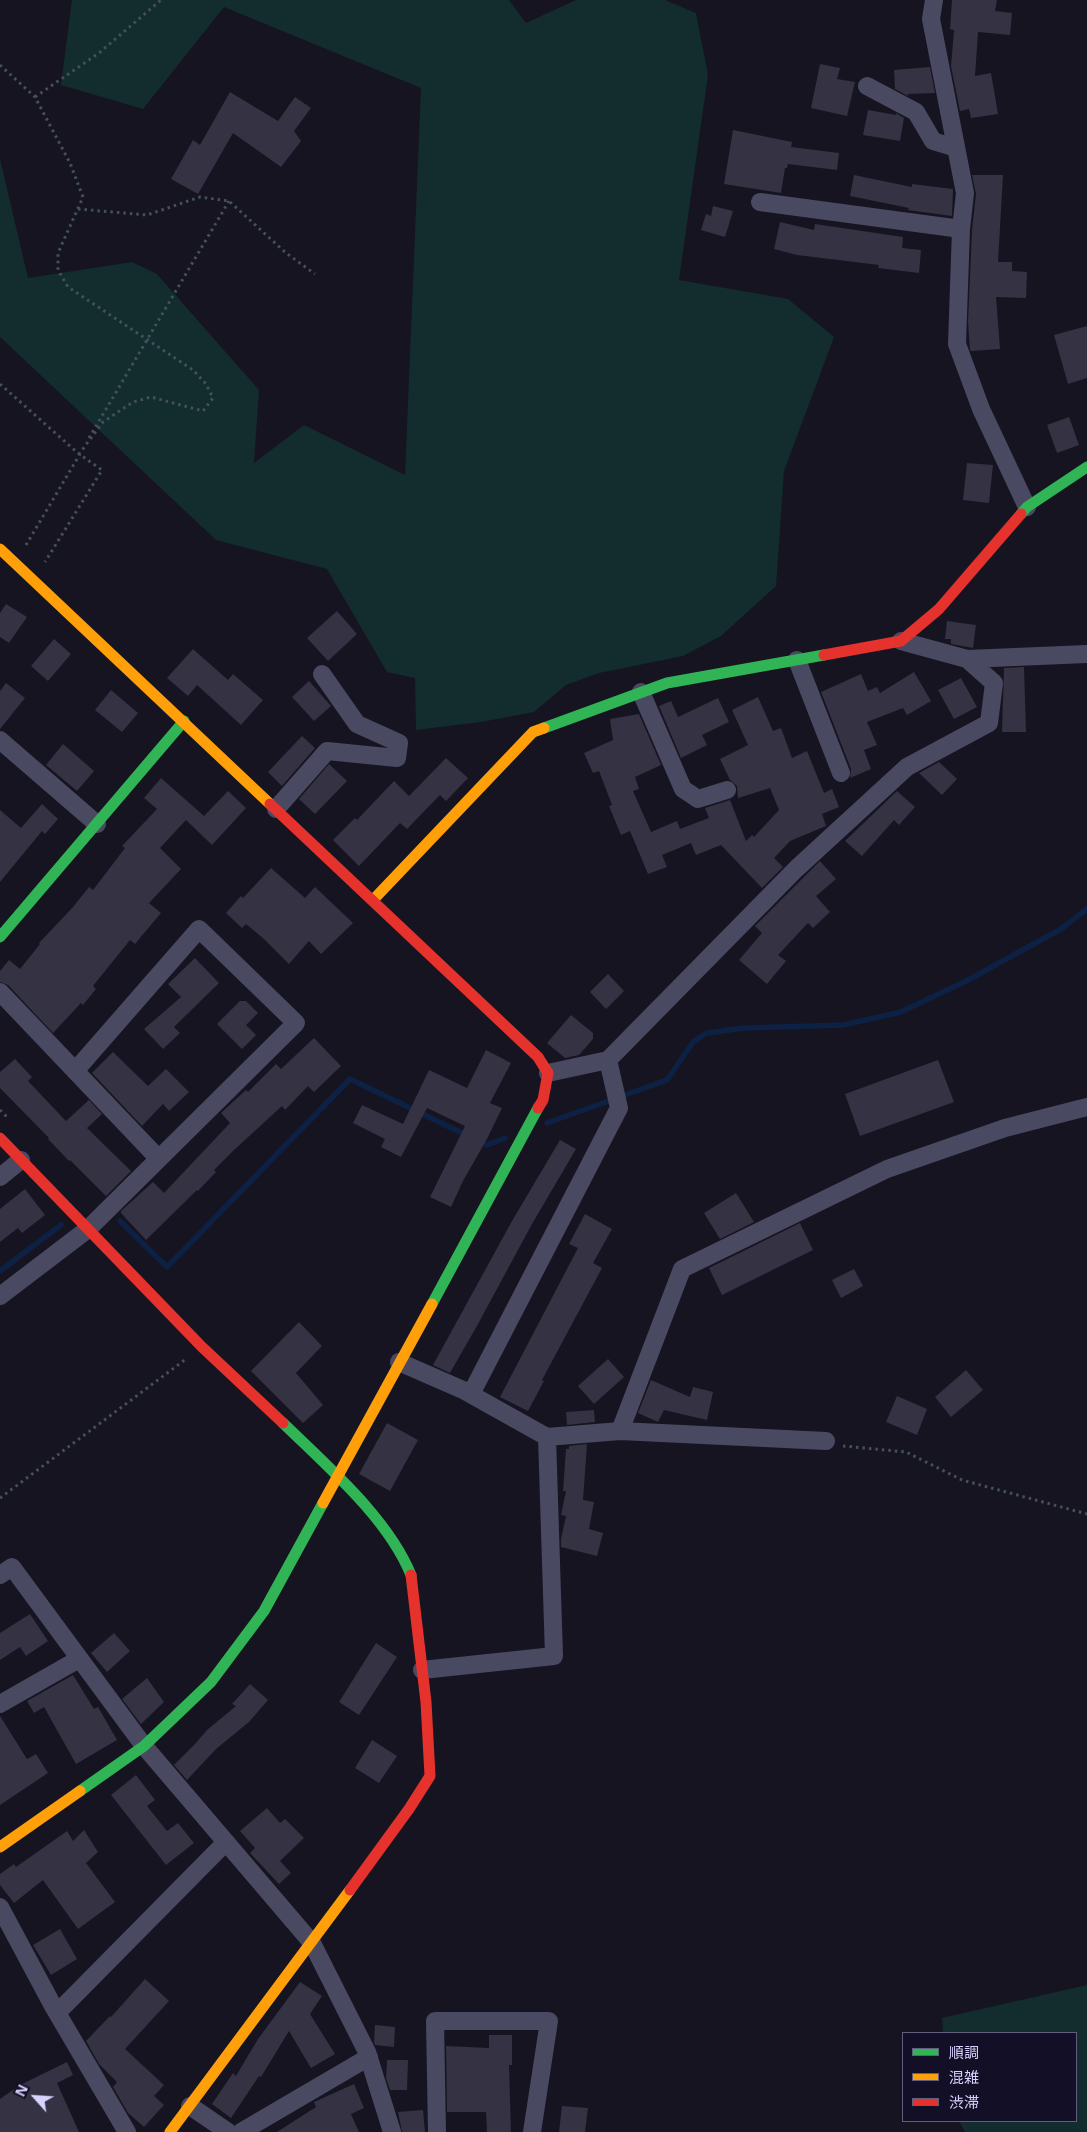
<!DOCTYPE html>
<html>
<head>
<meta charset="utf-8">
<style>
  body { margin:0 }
  #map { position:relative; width:1087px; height:2132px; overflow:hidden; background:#161421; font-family:"Open Sans","Noto Sans JP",sans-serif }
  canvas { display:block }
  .legend { position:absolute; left:902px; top:2032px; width:175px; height:90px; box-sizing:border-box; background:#130f26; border:1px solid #625e7d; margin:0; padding:6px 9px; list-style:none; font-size:15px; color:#d9d4ff }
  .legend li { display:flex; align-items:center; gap:10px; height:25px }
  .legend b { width:25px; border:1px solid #625e7d }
  .north { position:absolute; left:10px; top:2072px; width:50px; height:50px; -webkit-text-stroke:4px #130f26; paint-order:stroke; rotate:296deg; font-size:14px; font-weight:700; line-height:20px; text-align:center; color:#d9d4ff }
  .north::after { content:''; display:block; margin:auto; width:18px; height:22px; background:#d9d4ff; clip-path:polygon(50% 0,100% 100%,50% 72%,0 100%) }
</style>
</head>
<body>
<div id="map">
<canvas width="1087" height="2132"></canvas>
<ul class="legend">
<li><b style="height:6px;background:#30b455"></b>順調</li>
<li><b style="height:6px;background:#ff9f0a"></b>混雑</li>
<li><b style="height:6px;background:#e5322d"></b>渋滞</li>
</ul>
<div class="north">N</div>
</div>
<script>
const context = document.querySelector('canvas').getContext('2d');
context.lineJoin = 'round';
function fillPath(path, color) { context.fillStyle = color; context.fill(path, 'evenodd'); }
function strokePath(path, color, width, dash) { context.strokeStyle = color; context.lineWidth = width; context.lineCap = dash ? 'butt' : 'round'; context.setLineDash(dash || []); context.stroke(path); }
const green = new Path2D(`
  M72 0H509L526 23 576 0H665L696 13 708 75 679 280 788 299 834 337 784 471 776 586 721 636 683 656 599 673 566 685 534 712 481 722 416 730 415 678 387 672 327 569 216 540 0 337V159L28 278 132 262 157 274 259 390 254 463 304 425 405 475 421 88 224 7 143 109 61 85Z
  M1087 1985V2132H965L959 2121H1076V2033H943L942 2018Z`);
const stream = new Path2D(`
  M547 1123 667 1080 693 1042 707 1033 744 1028 843 1025 901 1012 968 980 1061 929 1087 909
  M479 1141 487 1145 505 1138
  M120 1221 167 1267 350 1079 468 1136
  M0 1271 61 1225`);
const building = new Path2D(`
  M952 0H997L995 11 1012 13 1010 35 978 32 975 76 991 73 998 114 971 118 969 109 960 111 951 66 954 30 950 29Z
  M820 64 840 68 837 79 855 82 847 116 811 108Z
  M930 67 935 93 908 94V96L895 89 894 70Z
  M230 92 278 121 295 97 311 108 294 131 301 141 281 167 233 133 198 194 171 179 193 140 200 145Z
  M868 110 896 115V113L904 118 900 141 863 135Z
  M733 130 792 142 791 147 839 153 837 170 788 164 787 168H785L781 193 724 184Z
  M854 175 912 187V184L953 189 952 216 908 210 909 208 850 196Z
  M972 175H1003L998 262H1012V271L1027 272 1026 298 996 297 1000 349 971 351 970 350 968 322 972 230 976 194Z
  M713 206 733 211 725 237 701 230 706 214 711 216Z
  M780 222 814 230 815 224 903 237 902 248 921 250 919 273 878 268 879 265 797 255 774 249Z
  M1087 326V378L1068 384 1054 335Z
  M1069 417 1079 445 1057 453 1047 425Z
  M967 463 993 465 989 503 963 500Z
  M6 604 27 617 9 643 0 637V613Z
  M337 611 357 634 328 661 307 638Z
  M947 621 976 625 973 648 951 644V639H945Z
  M54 639 71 654 48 681 31 666Z
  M193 649 228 680 233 674 263 700 241 725 197 685 188 696 167 678Z
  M1024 667 1026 732H1002L1004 668Z
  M914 672 931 701 907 715 903 708 867 722 877 745 864 750 871 769 850 778 851 769 821 692 861 674 868 691 877 687 880 693Z
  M961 678 977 707 954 719 938 690Z
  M309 681 331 706 314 721 292 697Z
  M6 683 25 698 0 729V691Z
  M111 690 138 713 122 732 95 710Z
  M758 697 773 731 781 728 792 758 807 751 824 793 832 789 839 807 822 814 826 826 790 841 774 858 783 867 762 888 721 845 696 855 691 843 662 855 667 867 648 874 630 831 621 835 609 806 612 805 599 771 593 773 584 753 613 740 610 719 639 714 661 765 635 777 639 789 633 791 651 832 677 821 680 829 709 818 705 808 730 800 746 841 752 835 754 837 779 810 770 788 738 798 737 786 730 780 720 759 748 745 732 710Z
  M718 698 729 722 702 735 707 745 681 758 659 706 671 701 678 717Z
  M302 736 315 748 282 786 268 772Z
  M63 744 94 771 77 791 46 765Z
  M446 758 468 778 446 801 440 795 407 829 400 823 359 866 333 840 355 818 357 820 394 781 409 796Z
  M939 762 957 779 942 795 919 773Z
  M329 764 347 781 315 814 299 799Z
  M161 778 204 816 228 791 246 808 212 845 186 820 160 848 181 869 149 903 161 913 135 944 130 940 93 986 96 989 83 1005 81 1003 53 1033 8 985 0 982V971L9 960 20 969 40 944 39 943 73 907 89 887 93 890 125 848 122 846 157 809 144 798Z
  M897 791 915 807 899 825 894 820 862 856 845 841Z
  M42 804 58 819 45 834 42 831 0 882V810L21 828Z
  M820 861 836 879 816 896 830 912 813 928 808 923 778 955 786 961 767 984 739 960 762 933 755 926Z
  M271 868 305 898 315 887 353 923 321 954 309 941 289 964 264 939 246 924 242 928 226 913 241 896 243 898Z
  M195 958 219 983 174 1027 180 1033 163 1049 144 1029 181 997 168 984Z
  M608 974 624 991 606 1009 590 992Z
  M240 1001H246L258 1013 246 1025 256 1035 242 1049 217 1024Z
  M571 1015 593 1033V1039L579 1055 565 1058 547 1043Z
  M314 1038 341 1066 314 1092 308 1086 285 1110 282 1106 234 1150 214 1170 216 1172 198 1191 197 1190 146 1240 121 1213V1211L153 1182 164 1193 230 1123 221 1113 246 1090 248 1092 276 1064 281 1069Z
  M486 1050 511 1063 490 1103 502 1108 488 1137 463 1181 451 1207 430 1197 465 1126 427 1108 401 1157 381 1147 385 1139 353 1123 362 1105 403 1124 429 1070 467 1088Z
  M113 1052 148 1086 166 1069 189 1092 169 1111 163 1104 142 1126 92 1073Z
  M15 1059 32 1077 28 1081 66 1121 89 1100 102 1114 87 1128 131 1171 106 1196 70 1160 69 1161 48 1139 49 1138 0 1088V1072Z
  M938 1060 954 1102 860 1136 845 1094Z
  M560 1140 576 1149 532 1224 478 1324 450 1373 433 1365 512 1221Z
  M25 1189 45 1215 22 1233 18 1228 0 1242V1209Z
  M736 1193 754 1222 720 1239 704 1213Z
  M585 1214 612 1229 593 1263 602 1268 542 1380 544 1381 528 1411 500 1397 578 1248 569 1244Z
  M800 1223 813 1250 722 1295 709 1268Z
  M854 1269 863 1286 841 1298 832 1280Z
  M299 1322 322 1346 296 1373 323 1405 303 1423 251 1371Z
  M608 1359 624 1377 594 1404 578 1386Z
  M966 1370 983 1390 951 1417 935 1397Z
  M651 1380 690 1397 693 1387 713 1392 707 1420 664 1410 658 1422 638 1413Z
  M897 1396 927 1409 917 1435 886 1422Z
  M594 1410 595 1422 567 1425 566 1412Z
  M387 1423 418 1440 390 1491 359 1474Z
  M587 1444 583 1500 594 1502 589 1529 603 1533 597 1556 561 1547V1539L566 1516 561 1515 566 1491H563L566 1449H569V1446Z
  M30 1614 48 1641 26 1656 20 1647 0 1660V1633Z
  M114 1633 130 1651 107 1672 91 1653Z
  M376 1643 397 1657 359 1715 339 1702Z
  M73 1675 94 1709 98 1707 117 1740 76 1764 44 1707 34 1713 27 1701Z
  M147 1678 164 1702 141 1724 122 1699Z
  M250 1684 268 1700 249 1722 216 1749 187 1780 174 1765 195 1744 207 1730 236 1706 232 1704Z
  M0 1716 27 1759 36 1754 48 1773 0 1805Z
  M372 1740 397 1756 379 1783 355 1768Z
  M136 1775 155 1800 147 1806 167 1831 178 1823 194 1843 166 1865 111 1795Z
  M267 1808 280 1823 285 1819 304 1838 280 1861 291 1873 279 1884 250 1853 255 1848 240 1831Z
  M84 1830 98 1852 86 1863 115 1902 78 1929 43 1880 14 1903 0 1885V1874L14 1864 16 1867 67 1831 73 1841Z
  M60 1929 77 1959 51 1975 33 1945Z
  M145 1979 169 2001 125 2049 164 2085 154 2096 164 2105 144 2127 128 2113 113 2087 117 2082 99 2064 86 2041 110 2016 111 2017Z
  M300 1982 322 1996 310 2014 335 2054 311 2068 289 2031 261 2077 259 2076 231 2118 212 2104 233 2073 236 2076 258 2039Z
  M375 2025 395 2027 394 2047 375 2045 374 2042Z
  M489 2035H512V2065H509L511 2132H487L486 2112H447L446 2046 489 2048Z
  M387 2060H408L407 2090H390L386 2078Z
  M67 2062 73 2075 57 2083 79 2132H0V2099L20 2085Z
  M354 2084 364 2108 351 2114 359 2132H277L316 2107 314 2102Z
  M562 2106 588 2108 585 2132H559Z
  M423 2110 425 2132H402L398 2112Z`);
const path = new Path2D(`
  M0 65 35 97 70 163 83 197 58 253V270L68 287 193 370 206 384 213 398 203 411 151 397 133 402 103 422 79 454
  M35 97 99 53 161 0
  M78 209 147 215 200 197 229 201 286 253 315 274
  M0 384 79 454 102 470 45 562
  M89 438 229 201
  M26 545 80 454
  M0 1110 8 1118
  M843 1446 906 1452 962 1480 1087 1514
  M0 1498 186 1359`);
const street = new Path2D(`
  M934 0 931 19 965 193 961 229 957 344 981 409 1027 507
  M867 86 916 112 933 141 956 148
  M760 202 961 229
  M901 641 967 659 1087 654
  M797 660 841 773
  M641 692 683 789 698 799 727 790
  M0 740 97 824
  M276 809 327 751 397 758 399 743 357 724 322 674
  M0 992 159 1159
  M548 1073 608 1060
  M0 1177 21 1160
  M0 1296 88 1229 296 1023 199 929 75 1071
  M399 1362 463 1390 547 1437 620 1431 826 1441
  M471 1394 619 1108 608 1060 796 869 907 767 989 723 994 683 967 659
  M620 1431 682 1269 887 1169 1005 1128 1087 1107
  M0 1575 12 1567 144 1746 312 1943 367 2052 392 2132
  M422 1670 554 1656 547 1437
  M0 1704 79 1659
  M0 1907 53 2006 127 2132
  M57 2013 226 1842
  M190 2106 228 2132
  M241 2132 369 2057
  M437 2132 435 2021H549L532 2132`);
const fast = new Path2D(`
  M1021 514 1027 507 1087 467
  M544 728 667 683 824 655
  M0 937 184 721
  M432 1304 538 1108
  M283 1423C327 1466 388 1518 411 1575
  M80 1791 144 1746 211 1682 264 1611 323 1503`);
const slow = new Path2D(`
  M0 549 270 804
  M373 900 533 732 544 728
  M323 1503 432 1304
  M0 1847 80 1791
  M170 2132 350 1890`);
const jam = new Path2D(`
  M824 655 901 641 939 609 1021 514
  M270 804 538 1057 548 1073 543 1100 538 1108
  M0 1138 202 1347 283 1423
  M350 1890 409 1809 430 1776 426 1702 411 1575`);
fillPath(green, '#132c2d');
strokePath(stream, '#0d2144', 5.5);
fillPath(building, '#343243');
strokePath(path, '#44505f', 3, [2.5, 4]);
strokePath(street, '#4a4962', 18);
strokePath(fast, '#30b455', 11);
strokePath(slow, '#ff9f0a', 11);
strokePath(jam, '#e5322d', 11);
</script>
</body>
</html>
